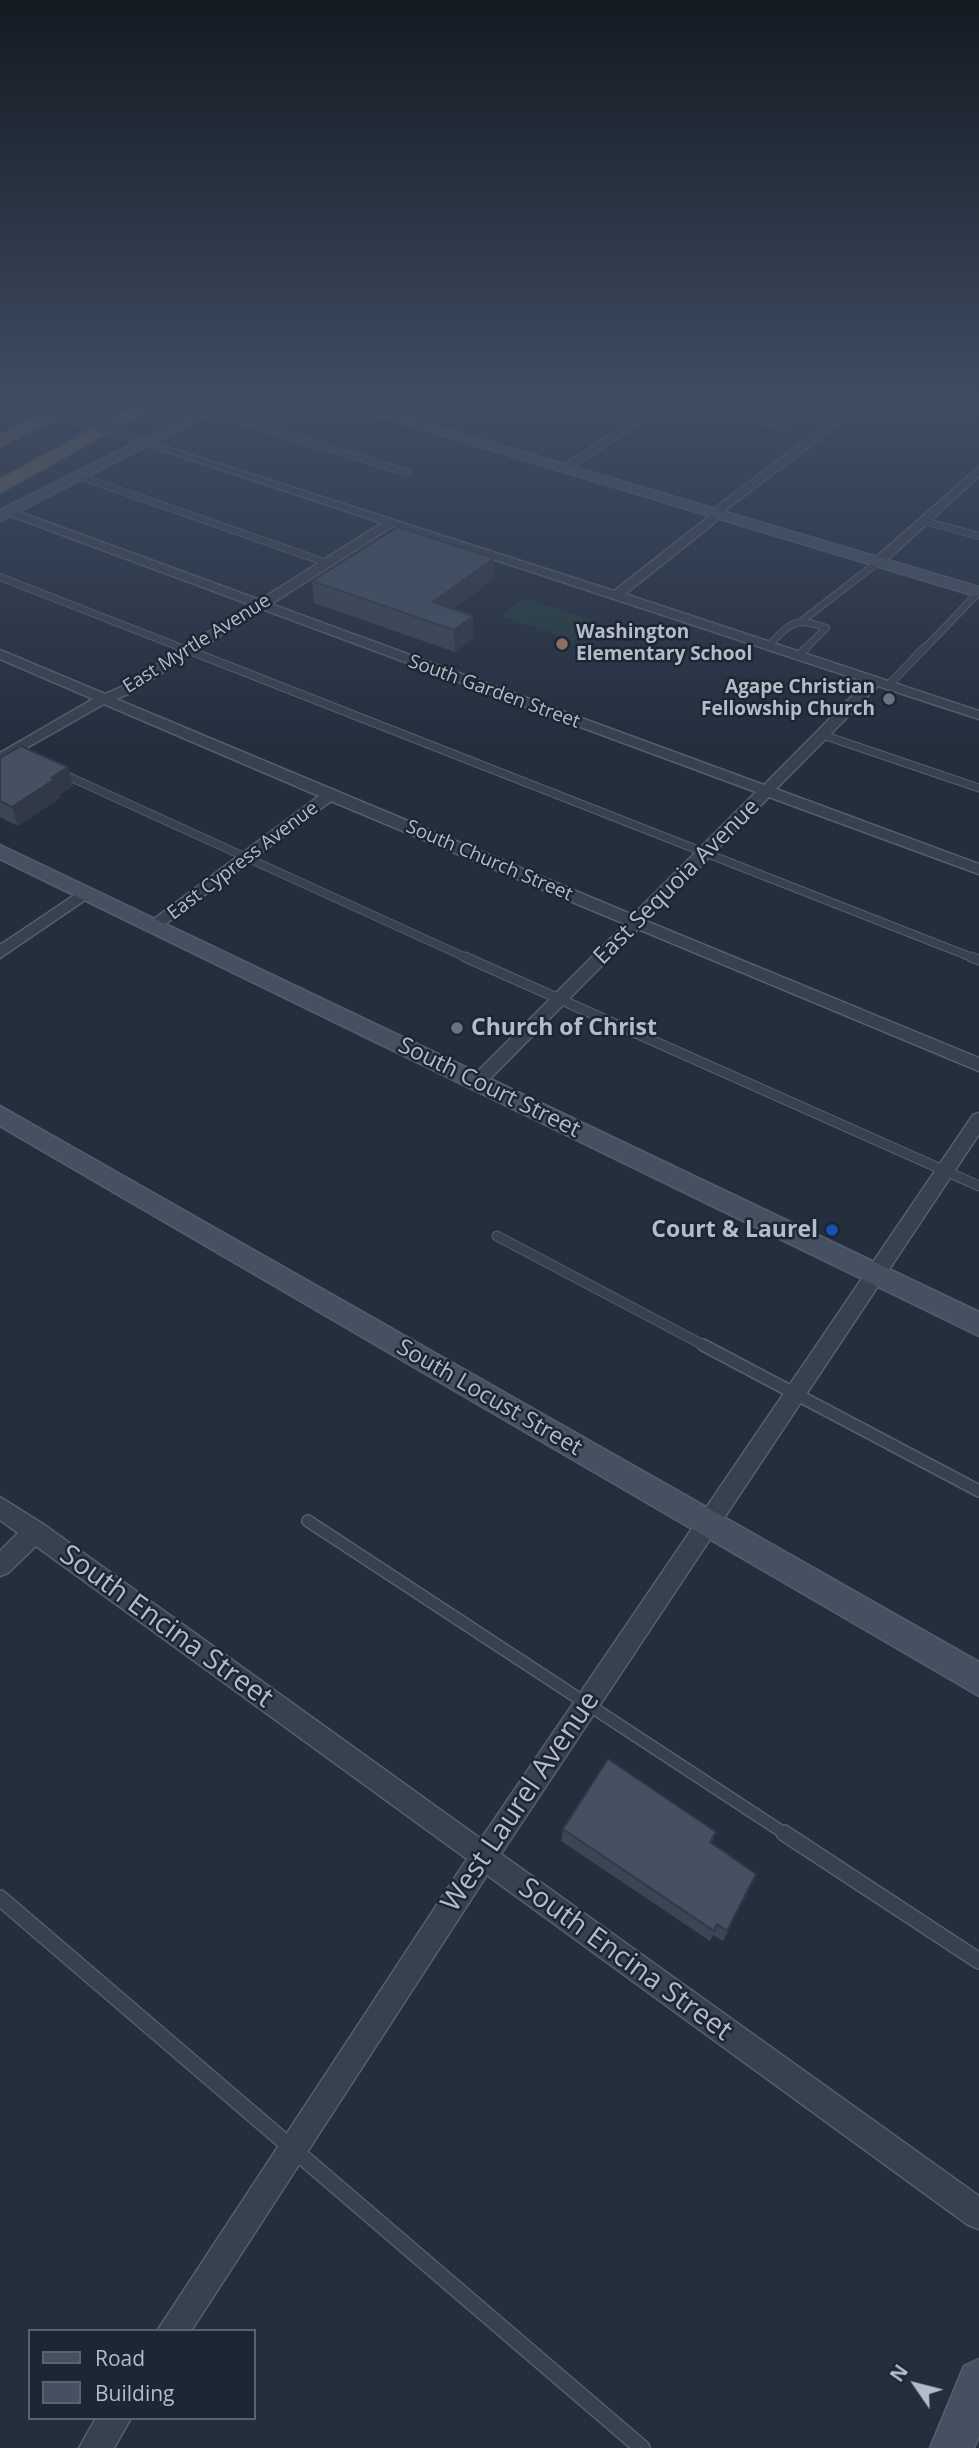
<!DOCTYPE html>
<html>
<head>
<meta charset="utf-8">
<style>
  body { margin:0 }
  #map { position:relative; width:979px; height:2448px; overflow:hidden; background:#242f3e; font-family:"Open Sans",sans-serif }
  canvas { display:block }
  .legend { position:absolute; left:28px; top:2329px; width:228px; height:91px; box-sizing:border-box; background:#1d2633; border:2px solid #59626f; margin:0; padding:9px 12px; list-style:none; font-size:21px; color:#b4bcc9 }
  .legend li { display:flex; align-items:center; gap:14px; height:35px }
  .legend b { width:35px; border:2px solid #59626f }
  .north { position:absolute; left:881px; top:2350px; width:70px; height:70px; -webkit-text-stroke:5px #1d2633; paint-order:stroke; rotate:305deg; font-size:19px; font-weight:700; line-height:28px; text-align:center; color:#b4bcc9 }
  .north::after { content:''; display:block; margin:auto; width:24px; height:32px; background:#b4bcc9; clip-path:polygon(50% 0,100% 100%,50% 72%,0 100%) }
</style>
</head>
<body>
<div id="map">
<canvas width="979" height="2448"></canvas>
<ul class="legend">
<li><b style="height:9px;background:#465061"></b>Road</li>
<li><b style="height:19px;background:#455162"></b>Building</li>
</ul>
<div class="north">N</div>
</div>
<script>
const context = document.querySelector('canvas').getContext('2d');
context.lineJoin = 'round';
function fillPath(path, color) { context.fillStyle = color; context.fill(path, 'evenodd'); }
function strokePath(path, color, width, dash) { context.strokeStyle = color; context.lineWidth = width; context.lineCap = dash ? 'butt' : 'round'; context.setLineDash(dash || []); context.stroke(path); }
function drawText(font, color, halo, rows, align = 'center') {
  context.font = font + ' "Open Sans",sans-serif'; context.lineWidth = 5; context.setLineDash([]); context.textBaseline = 'middle'; context.strokeStyle = halo; context.fillStyle = color; for (const [text, x, y, turn = 0] of rows) {
    context.save(); context.translate(x, y); context.rotate((+turn || 0) * Math.PI / 180); context.textAlign = isNaN(turn) ? turn : align; if (halo) context.strokeText(text, 0, 0); context.fillText(text, 0, 0); context.restore();
  }
}
const green = new Path2D(`
  M525 598 597 622 573 641 549 633 553 628 548 632 500 616Z`);
const laneFar4 = new Path2D(`
  M209 411 408 473
  M79 476 327 563
  M923 521 979 536
  M0 577 187 650
  M803 620 878 562
  M768 646C792 623 793 616 826 628L804 650
  M923 650 979 592`);
const laneFar3 = new Path2D(`
  M183 648 976 959
  M798 656 806 648
  M889 685 924 648
  M823 735 979 788
  M61 773 469 959`);
const laneFar2 = new Path2D(`
  M465 957 979 1186
  M971 957 979 960
  M497 1236 707 1347`);
const laneFar1 = new Path2D(`
  M703 1345 979 1491
  M308 1521 787 1835`);
const lane = new Path2D(`
  M784 1833 979 1961
  M0 1898 642 2448`);
const street = new Path2D(`
  M436 404H448L413 425 404 423Z
  M656 404H668L568 471 558 469Z
  M854 404H865L728 508 714 523 625 594 979 711V719L878 686 776 789 979 864V874L769 797 646 921 979 1058V1071L638 929 483 1086H471L468 1082 471 1078 625 924 331 801 156 931 150 930V922L319 796 104 704 0 763V753L93 699 0 659V650L105 694 121 687 251 605 6 514V510H14L260 600 382 523 123 437V433L614 591 706 519 720 504ZM393 526 866 682 764 785 271 604ZM262 609 756 792 633 915 116 699 131 693Z
  M979 467V476L882 565H874V559Z
  M85 888 91 890V896L0 958V945Z
  M979 1113V1134L501 1854 979 2196V2229L968 2225 487 1875 191 2331H157L467 1859 36 1546 8 1573 0 1576V1551L18 1533 0 1520V1497L43 1524 481 1839 973 1115Z
  M96 2418H131L114 2448H79Z`);
const secondary = new Path2D(`
  M212 404H230L0 521V510Z
  M339 404H361L979 587V597Z
  M0 845 979 1312V1336L0 859Z
  M0 1106 979 1662V1696L0 1126Z
  M979 2359V2436L974 2448H930L964 2366Z`);
const highway = new Path2D(`
  M64 404H88L0 447V434Z
  M138 404H161L0 493V479Z`);
const streetBridge = new Path2D(`
  M31 404 127 435`);
const wall = new Path2D(`
  M680 404H798L807 406 805 418 784 432 716 414 700 425 674 419 675 407Z
  M494 579 453 609 473 638 455 652 314 603 312 581Z
  M0 758 73 786 59 795 60 798 18 826 0 817Z
  M563 1829 716 1832 712 1843 751 1885 723 1941 713 1935 710 1941 561 1841Z`);
const shadedWall = new Path2D(`
  M715 404H717L716 414 700 425 701 414Z
  M807 406 805 418 784 432 786 421Z
  M494 558V579L433 623V602Z
  M473 616V638L455 652 454 630Z
  M68 767 73 786 59 795 60 798 18 826 12 807Z`);
const building = new Path2D(`
  M680 404H715L701 414 675 407Z
  M722 404H798L807 406 786 421Z
  M398 527 494 558 433 602 473 616 454 630 312 581Z
  M21 746 68 767 51 778 55 779 12 807 0 801V758Z
  M608 1759 716 1832 710 1842 756 1874 727 1931 717 1924 714 1931 563 1829Z`);
const markers = [
  [562,644,7,"#8d6e63"],
  [889,699,7,"#6b7280"],
  [457,1028,7,"#6b7280"],
  [832,1230,7,"#1a4fb4"]
];
const farPoinames = [
  ["Washington",576,633],
  ["Elementary School",576,655],
  ["Agape Christian",875,688,"right"],
  ["Fellowship Church",875,710,"right"]
];
const farStreetnames = [
  ["East Myrtle Avenue",197,644,-32],
  ["South Garden Street",494,692,20],
  ["East Cypress Avenue",243,861,-37],
  ["South Church Street",489,861,23]
];
const streetNames = [
  ["East Sequoia Avenue",677,882,-45],
  ["South Court Street",489,1088,26],
  ["South Locust Street",489,1398,30]
];
const poiNames = [
  ["Church of Christ",471,1028],
  ["Court & Laurel",818,1230,"right"]
];
const nearStreetnames = [
  ["South Encina Street",166,1627,36],
  ["West Laurel Avenue",521,1802,-56],
  ["South Encina Street",625,1960,36]
];
fillPath(green, '#263c3f');
strokePath(laneFar4, '#565f6c', 8);
strokePath(laneFar3, '#565f6c', 9);
strokePath(laneFar2, '#565f6c', 11);
strokePath(laneFar1, '#565f6c', 14);
strokePath(lane, '#565f6c', 18);
strokePath(street, '#565f6c', 3);
strokePath(secondary, '#565f6c', 3);
strokePath(highway, '#434c59', 3);
strokePath(laneFar4, '#38414e', 6);
strokePath(laneFar3, '#38414e', 7);
strokePath(laneFar2, '#38414e', 9);
strokePath(laneFar1, '#38414e', 11);
strokePath(lane, '#38414e', 15);
fillPath(street, '#38414e');
fillPath(secondary, '#465061');
fillPath(highway, '#746855');
strokePath(streetBridge, '#565f6c', 13, []);
strokePath(streetBridge, '#38414e', 11);
fillPath(wall, '#3b4654');
fillPath(shadedWall, '#303945');
fillPath(building, '#455162');
strokePath(building, '#303945', 2);
const sky = context.createLinearGradient(0, 0, 0, 747);
sky.addColorStop(0, '#141a22');
sky.addColorStop(0.54, '#3f4d63');
sky.addColorStop(1, '#3f4d6300');
context.fillStyle = sky;
context.fillRect(0, 0, 979, 747);
for (const [x, y, r, color] of markers) { const dot = new Path2D(); dot.arc(x, y, r, 0, 2 * Math.PI); context.fillStyle = color; context.fill(dot); strokePath(dot, '#1d2633', 2.5); }
drawText('bold 19px', '#b4bcc9', '#1d2633', farPoinames, 'left');
drawText('19px', '#b4bcc9', '#1d2633', farStreetnames);
drawText('23px', '#b4bcc9', '#1d2633', streetNames);
drawText('bold 23px', '#b4bcc9', '#1d2633', poiNames, 'left');
drawText('28px', '#b4bcc9', '#1d2633', nearStreetnames);
</script>
</body>
</html>
